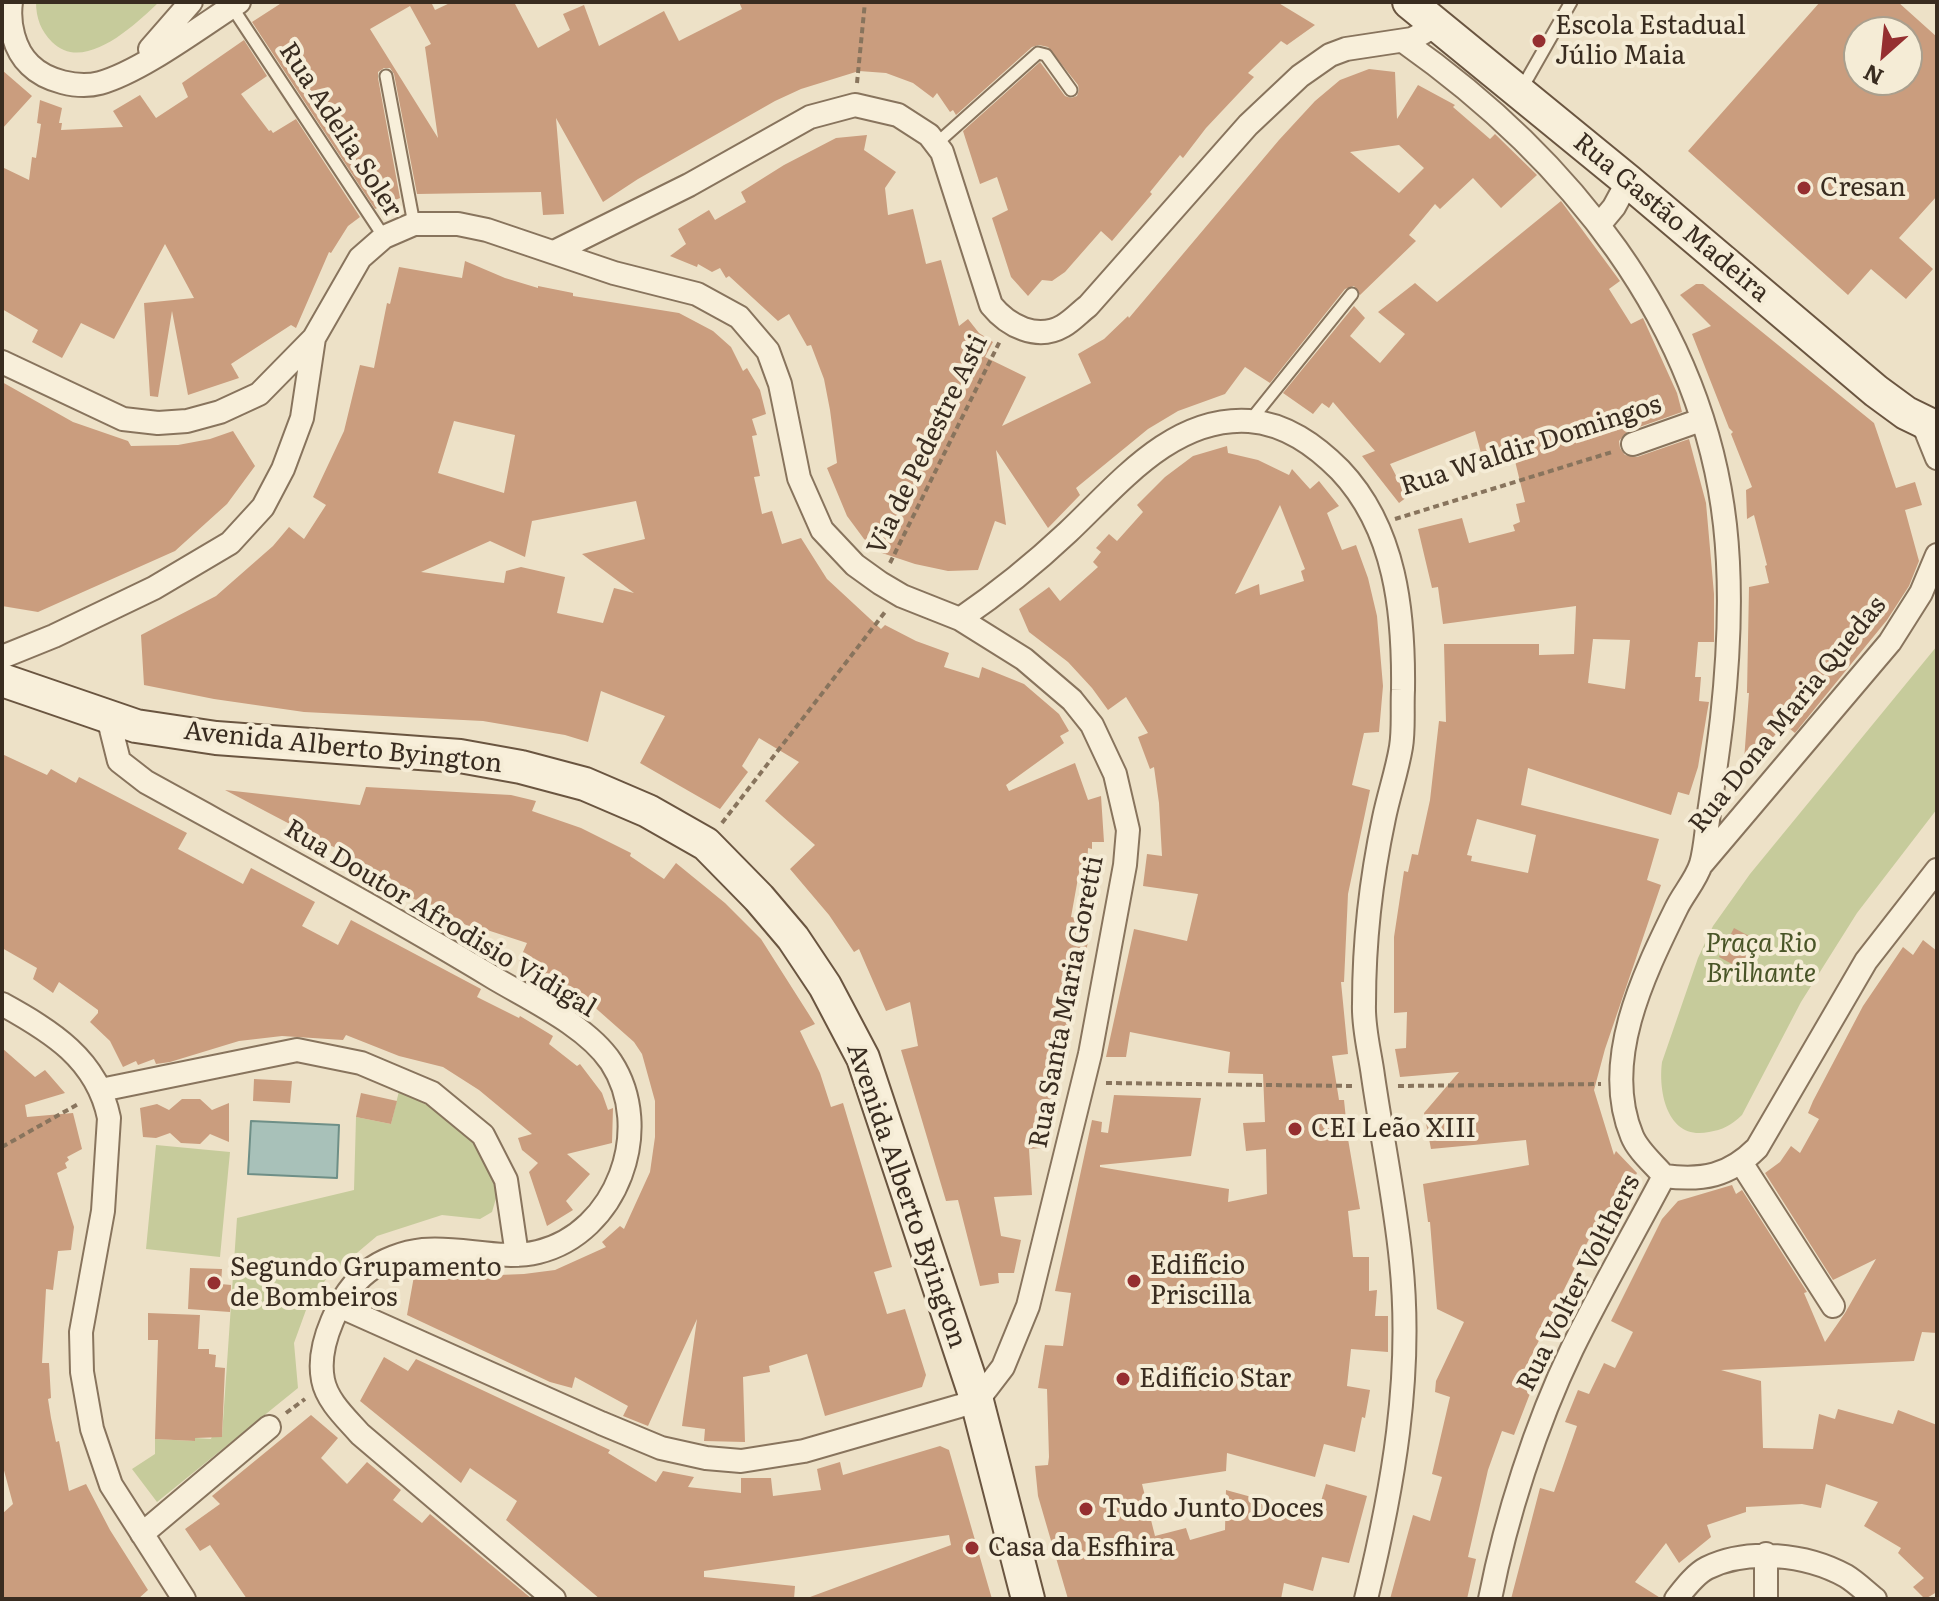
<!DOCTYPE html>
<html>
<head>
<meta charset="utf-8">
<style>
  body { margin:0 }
  #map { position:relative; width:1939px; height:1601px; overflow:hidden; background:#ede1c7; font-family:Literata,serif }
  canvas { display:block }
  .frame { position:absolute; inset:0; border:4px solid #392c20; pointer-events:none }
  .north { position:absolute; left:1843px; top:16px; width:80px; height:80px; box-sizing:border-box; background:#f5ecd6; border:2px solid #aa9f8d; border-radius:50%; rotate:207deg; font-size:22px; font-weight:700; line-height:32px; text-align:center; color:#392c20 }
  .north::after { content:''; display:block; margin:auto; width:28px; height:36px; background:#952f30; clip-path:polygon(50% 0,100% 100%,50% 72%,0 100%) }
</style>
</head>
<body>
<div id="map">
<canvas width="1939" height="1601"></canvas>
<div class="frame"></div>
<div class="north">N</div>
</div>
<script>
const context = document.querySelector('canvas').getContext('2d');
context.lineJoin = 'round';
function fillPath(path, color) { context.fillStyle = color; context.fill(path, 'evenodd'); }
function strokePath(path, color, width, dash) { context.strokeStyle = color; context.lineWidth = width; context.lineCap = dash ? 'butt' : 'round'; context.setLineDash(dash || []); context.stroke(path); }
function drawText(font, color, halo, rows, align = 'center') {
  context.font = font + ' Literata,serif'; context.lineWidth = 8; context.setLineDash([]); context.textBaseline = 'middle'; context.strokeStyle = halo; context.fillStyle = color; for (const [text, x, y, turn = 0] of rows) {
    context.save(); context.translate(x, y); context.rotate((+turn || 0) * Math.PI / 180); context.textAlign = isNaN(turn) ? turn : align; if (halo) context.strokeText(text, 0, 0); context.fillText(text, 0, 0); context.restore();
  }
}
const green = new Path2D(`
  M36 2H159C135 25 84 74 52 42 41 31 36 18 36 2Z
  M1937 646V809L1857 913 1801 1002 1742 1115C1732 1125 1722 1130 1709 1132 1668 1141 1658 1093 1662 1062L1698 958 1713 926 1750 874Z
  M399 1091 445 1114 470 1137 499 1188 492 1212 480 1219 442 1215 377 1236 326 1279 306 1310 294 1343 298 1388 157 1502 132 1469 155 1454V1439L194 1441 195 1438 211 1439 212 1436H222L237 1218 354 1190 356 1117 391 1124Z
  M156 1145 230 1152 220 1257 146 1249Z`);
const water = new Path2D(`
  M251 1121 339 1125 337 1178 248 1174Z`);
const building = new Path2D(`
  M283 2H431L435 10 452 2H514L538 48 570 30 563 14 584 5 599 46 664 11 679 41 742 9 739 2H1277L1315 25 1287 45 1281 41 1248 73 1254 77 1206 128 1183 158 1180 155 1150 192 1152 194 1112 241 1101 231 1065 272 1052 281 1042 280 1028 296 1011 277 992 218 1008 210 997 177 980 184 963 131 1040 62 1065 96 1071 98 1077 96 1079 90 1078 85 1048 47 1039 45 1032 47 956 115 953 110 950 112 937 93 933 98 913 83 886 73 859 71 801 89 775 101 638 179 603 202 556 118 564 214 543 215 541 192 417 194 394 74 390 68H384L378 72V78L400 198 375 209 252 22ZM410 6 431 44 425 47 438 138 370 29Z
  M1820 2H1898L1937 37V196L1899 238 1933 269 1906 299 1871 269 1848 295 1688 151ZM1859 32H1907V80H1859Z
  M244 40 267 76 241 94 269 131 271 130 273 133 296 119 360 217 348 226 331 253 329 252 296 328 291 325 231 364 239 378 188 395 172 311 158 397 150 396 144 303 194 298 165 244 114 339 81 323 62 358 32 342 38 330 2 309V167L29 180 32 157 36 158 41 124 37 123 40 100 62 108 59 123H62L61 130 123 127 113 111 140 95 156 118 188 97 182 83Z
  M1369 69 1395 72 1397 119 1418 85 1455 105 1453 107 1490 139 1495 134 1537 175 1501 208 1473 178 1440 209 1435 204 1409 235 1416 241 1360 295 1354 286 1345 289 1270 383 1245 367 1225 394 1178 411 1148 429 1076 488 1080 495 1048 528 996 450 1006 525 995 521 978 570 948 571 915 564 882 553 864 539 847 516 827 468 837 463 830 410 824 379 811 345 807 346 789 314 778 321 729 276 726 278 720 268 712 272 698 264 697 267 670 256 686 244 678 229 709 210 715 220 746 202 741 192 784 165 836 138 867 135 864 150 896 172 885 188 888 215 913 209 926 264 941 260 959 326 968 319 979 333 993 342 985 357 1026 377 1002 426 1091 383 1078 354 1104 339 1128 316 1129 318 1279 140 1315 101 1340 80ZM1399 145 1424 168 1399 193 1350 152Z
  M2 70 32 96 2 129Z
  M1561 201 1620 281 1609 289 1631 324 1643 318 1677 393 1682 412 1628 431 1619 441 1620 448 1625 455 1637 457 1689 439 1706 503 1714 594V642H1698L1695 677H1701L1699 701 1709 702 1707 713 1698 767 1689 795 1678 792 1671 815 1528 768 1521 805 1659 839 1647 880 1661 885 1605 1049 1594 1090 1614 1155 1616 1151 1637 1173 1603 1241 1591 1235 1517 1385 1531 1391 1514 1435 1502 1431 1488 1470 1468 1557 1476 1559 1467 1599H1390L1413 1515 1430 1521 1442 1477 1432 1474 1450 1397 1435 1392 1436 1381 1464 1322 1437 1309 1430 1222H1428L1423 1184 1529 1165 1526 1140 1431 1149 1424 1113 1459 1072 1400 1077 1395 1049 1406 1048 1407 1012 1394 1013V937L1404 871 1408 872 1412 854 1418 855 1430 800 1439 721 1446 722 1444 644H1539V655L1574 654 1576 606 1443 624 1438 587 1432 588 1418 529 1462 518 1469 543 1515 531 1513 525 1520 522 1516 504 1525 502 1515 461 1485 468 1475 431 1390 464 1407 497 1399 503 1362 456 1375 451 1333 402 1329 408 1322 403 1313 414 1283 393 1354 306 1365 318 1350 336 1380 363 1405 334 1378 312 1415 283 1437 302ZM1593 639 1630 640 1625 689 1588 683ZM1477 819 1536 835 1528 873 1471 861 1472 856 1467 855Z
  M465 261 505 278 538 288V286L573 293V296L679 313 713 331 731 347 743 371 747 368 760 390 766 414 752 419 757 435 752 436 760 476 754 477 762 514 772 511 782 544 801 538 827 579 881 629 885 625 916 641 949 653 944 667 979 678 982 667 1024 684 1059 714 1069 731 1060 736 1064 743 1006 785 1009 791 1075 763 1088 800 1101 796 1104 842H1092V849L1088 848 1087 867H1080L1071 917 1092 921 1085 957 1070 954 1061 991 1076 995 1042 1148 1029 1149 1032 1195 994 1197 1001 1236 1021 1240 1014 1273H998L999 1283 980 1286 958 1200 946 1201 901 1050 918 1046 910 1002 886 1011 859 949 854 952 829 915 790 869 815 845 765 801 799 762 759 738 742 766 748 772 720 809 640 763 665 716 601 691 588 742 565 735 483 721 304 712 214 699 144 685 141 635 216 596 273 546 289 527 304 539 326 505 313 497 344 431 360 365 374 368 387 303 390 304 399 267 462 278ZM454 421 515 435 504 493 438 473ZM636 501 645 539 582 554 634 593 614 588 603 623 557 613 565 577 521 567 506 571 504 583 421 572 490 541 525 557 532 521Z
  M1696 284H1703L1874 423 1896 488 1915 482 1922 505 1905 510 1919 561 1909 586 1887 620 1795 733 1784 724 1743 774 1749 693H1747L1749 587 1769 583 1765 566 1767 565 1754 515 1747 519 1746 490 1752 487 1731 434 1733 432 1729 428 1692 334 1711 326 1680 295Z
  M2 382 73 422 128 441 131 446 178 445 210 439 233 431 255 466 227 504 175 551 38 612 2 606Z
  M1227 446 1228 453 1258 460 1289 475 1292 469 1310 489 1319 481 1339 506 1327 513 1342 550 1356 545 1368 578 1377 616 1383 686 1379 732 1364 733 1352 785 1370 790 1348 894 1344 982H1341L1348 1054 1332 1056 1339 1100H1344L1348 1139 1360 1209 1348 1211 1353 1257H1369V1291L1377 1290 1375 1316H1388V1352L1351 1349 1347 1386 1370 1390 1365 1418 1362 1417 1355 1452 1324 1444 1315 1477 1227 1453 1226 1471 1142 1484 1155 1536 1186 1528 1190 1540 1225 1530 1226 1490 1317 1515 1326 1484 1367 1496 1349 1563 1322 1557 1313 1591 1284 1583 1281 1599H1068L1038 1496 1035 1466 1048 1465 1049 1457 1047 1389 1038 1388 1045 1345 1063 1346 1071 1293 1055 1291 1092 1120 1102 1122 1101 1132 1108 1133 1114 1095 1201 1098 1191 1156 1100 1165V1167L1229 1189 1228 1202 1267 1194 1266 1149 1246 1151 1243 1123 1265 1122 1263 1074 1228 1073 1230 1052 1130 1032 1126 1057H1106L1134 929 1187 941 1198 894 1143 886 1147 854 1162 856 1159 803 1154 767 1150 769 1138 737 1148 733 1126 697 1108 710 1092 688 1068 662 1029 632 1019 609 1049 587 1060 601 1098 567 1093 562 1101 552 1096 548 1109 534 1117 541 1143 512 1137 505 1165 477 1193 456ZM1280 505 1305 569 1301 571 1304 581 1260 595 1259 584 1235 594Z
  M2 754 47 775 51 769 76 783 79 777 187 833 178 849 243 884 251 868 315 902 302 926 338 945 351 920 481 989 477 997 519 1018 520 1016 553 1036 549 1044 577 1066 580 1064 602 1093 608 1110 613 1108 612 1143 567 1154 590 1174 566 1201 573 1210 547 1226 529 1172 538 1163 522 1150 518 1138 532 1134 479 1090 443 1067 399 1056 346 1035 343 1040 282 1036 239 1041 170 1062 156 1064 154 1059 138 1065 136 1061 123 1067 110 1041 90 1022 98 1013V1010L59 982 53 993 33 979 37 968 2 948Z
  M366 787 511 795 536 801 532 811 581 828 631 853 630 856 664 879 676 863 725 903 761 939 815 1024 800 1031 820 1073 831 1107 843 1103 892 1267 874 1272 887 1314 905 1309 926 1375 922 1387 825 1416 807 1354 769 1366 770 1372 743 1377 745 1442 704 1441 705 1429 682 1426 697 1319 648 1426 623 1416 628 1406 575 1377 572 1388 550 1382 407 1315 416 1265 445 1264 499 1275 524 1274 555 1270 606 1247 602 1242 620 1226 624 1229 650 1172 655 1137V1101L642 1054 634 1042 574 989 519 961 527 943 484 929 483 934 438 910 439 908 380 887 341 866 345 853 225 790 360 805Z
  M1734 928 1762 943 1747 972 1719 957Z
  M1923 940 1937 951V1333L1922 1332 1914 1361 1721 1370 1761 1381 1763 1448 1813 1449 1819 1414 1835 1419 1838 1409 1893 1424 1898 1410 1937 1425V1592L1925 1599 1913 1587 1924 1578 1898 1553 1901 1548 1864 1526 1878 1502 1826 1484 1821 1508 1802 1504 1746 1507V1512L1707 1525 1711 1537 1679 1563 1666 1543 1635 1582 1662 1599H1511L1540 1488 1554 1492 1577 1426 1565 1422 1578 1390 1589 1394 1604 1363 1615 1368 1633 1332 1611 1321 1662 1219 1678 1201 1732 1185 1736 1194 1742 1190 1807 1292 1804 1293 1825 1342 1845 1313 1876 1259 1833 1280 1765 1173 1780 1162 1791 1146 1800 1153 1819 1119 1808 1113 1813 1101 1863 1006 1903 947 1913 955Z
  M2 1048 35 1077 45 1070 65 1093 25 1105 27 1117 73 1113 82 1149 67 1157 69 1160 65 1163 67 1168 57 1173 74 1227 71 1250 58 1251 53 1290 46 1289 42 1363H49L51 1398 48 1399 51 1418 56 1442 59 1441 69 1491 86 1484 110 1530 148 1590 138 1599H2V1514L13 1504 2 1463Z
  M254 1079 292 1081 290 1103 253 1101Z
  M361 1093 397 1101 391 1124 356 1117Z
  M182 1099H200L212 1110 229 1103V1142L210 1134 200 1144 181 1143 170 1133 156 1138 143 1137 140 1108 157 1104 169 1110Z
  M190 1268 222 1269 221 1284 231 1285 230 1312 188 1309Z
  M148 1313 200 1315 198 1349H209V1354L216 1355 215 1367 225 1368 222 1437 195 1438V1441L155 1439 158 1340H148Z
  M384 1357 408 1371 416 1359 610 1450 608 1453 656 1482 663 1471 694 1477 688 1487 741 1493V1478H771L773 1496 821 1490 817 1469 840 1462 843 1475 940 1446 949 1450 992 1599H811L810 1597 951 1545 949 1535 704 1571V1577L795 1586 794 1599H600L506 1520 517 1501 470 1468 461 1483 360 1401Z
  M311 1415 338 1438 321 1458 347 1484 367 1462 401 1490 393 1500 422 1523 430 1514 532 1599H247L210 1545 200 1551 185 1529 220 1504 212 1496Z`);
const path = new Path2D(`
  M857 83 865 2
  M1395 519 1612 452
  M890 563 1000 341
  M722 823 885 612
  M1106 1083 1353 1086
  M1398 1086 1601 1084
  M2 1147 80 1103
  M286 1413 305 1399`);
const lane = new Path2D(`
  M232 7 384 237
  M386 76 414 224
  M1522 88 1571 2
  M936 144 1038 53 1046 55 1071 90
  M1250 421 1352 294`);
const street = new Path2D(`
  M11 2C8 23 14 50 30 65 46 81 78 89 100 83 142 71 200 27 239 2
  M1403 41C1566 156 1702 320 1725 525 1732 588 1729 654 1722 718 1718 752 1713 786 1708 820 1706 834 1705 850 1701 864 1696 880 1683 894 1676 909 1643 976 1601 1062 1632 1136 1638 1151 1654 1164 1664 1176 1703 1181 1729 1176 1757 1148L1866 961 1937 870
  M150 49 191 2
  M1599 225 1614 207 1628 181
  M554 252 689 185 810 117 855 105 898 115 929 135 942 152 991 305C1008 326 1037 341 1063 326 1072 321 1080 312 1088 306L1248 125 1300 76 1330 55 1346 49 1412 39 1437 25
  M2 362 123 419 158 423 187 421 220 412 259 394 314 338
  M1922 421 1937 458
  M1633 444 1701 420
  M960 619C998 593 1034 564 1068 532 1118 485 1172 416 1249 421 1286 424 1315 445 1340 470 1396 529 1404 613 1403 690 1402 709 1404 729 1401 747 1397 771 1389 794 1384 818 1371 879 1364 942 1364 1004 1363 1028 1370 1053 1373 1076 1382 1138 1395 1200 1401 1261 1413 1376 1393 1488 1366 1599
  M2 657 54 636 154 588 230 543 263 507 283 469 302 418 314 338 360 258 384 237 414 224H458L487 230 614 273 697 294 739 317 768 351 780 384 799 478 822 530 855 565 880 583 902 596 960 619 1024 659 1072 700 1092 725 1115 774 1128 830 1125 865 1090 1054 1028 1306 1003 1367 977 1401 804 1451 741 1461 706 1458 661 1448 601 1423 339 1306
  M108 717 119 761 146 782C262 846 380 909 494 978 531 1000 587 1026 611 1062 655 1129 617 1233 538 1252 501 1261 460 1246 423 1250 404 1252 382 1260 367 1272 340 1293 316 1345 323 1380 327 1401 346 1418 360 1434L554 1599
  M1701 865 1890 642 1921 593 1937 555
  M2 1004C51 1031 97 1059 109 1118L103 1211 81 1332 82 1372 92 1429 111 1485 184 1599
  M101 1090 297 1050 361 1063 432 1093 483 1135 506 1180 517 1255
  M1742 1164 1833 1306
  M142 1534 269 1427
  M1490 1599C1506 1517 1536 1424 1572 1349 1601 1290 1634 1233 1664 1176
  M1676 1599C1684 1589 1695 1574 1707 1568 1748 1548 1806 1554 1846 1576 1856 1582 1866 1592 1875 1599
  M1766 1599V1554`);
const secondary = new Path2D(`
  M1409 2 1628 181 1876 391 1906 413 1937 428
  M2 680 136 726 216 738 460 756 521 767 585 784 648 811 706 844 759 898 793 938 825 986 863 1058 977 1401 1028 1599`);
const markers = [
  [1539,41,8,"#952f30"],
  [1804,188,8,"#952f30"],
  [1295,1129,8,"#952f30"],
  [1134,1281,8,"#952f30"],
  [214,1283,8,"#952f30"],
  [1123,1379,8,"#952f30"],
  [1086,1509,8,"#952f30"],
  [972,1548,8,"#952f30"]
];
const poiNames = [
  ["Escola Estadual",1555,26],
  ["Júlio Maia",1555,56],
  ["Cresan",1820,188],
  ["CEI Leão XIII",1311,1129],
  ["Edifício",1150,1266],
  ["Priscilla",1150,1296],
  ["Segundo Grupamento",230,1268],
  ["de Bombeiros",230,1298],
  ["Edifício Star",1139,1379],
  ["Tudo Junto Doces",1102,1509],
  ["Casa da Esfhira",988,1548]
];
const streetNames = [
  ["Rua Adelia Soler",340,130,57],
  ["Rua Gastão Madeira",1671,218,40],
  ["Via de Pedestre Asti",928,445,-64],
  ["Rua Waldir Domingos",1531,446,-18],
  ["Rua Dona Maria Quedas",1788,715,-51],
  ["Avenida Alberto Byington",343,748,6],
  ["Rua Doutor Afrodisio Vidigal",440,919,31],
  ["Rua Santa Maria Goretti",1067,1002,-79],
  ["Avenida Alberto Byington",906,1196,71],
  ["Rua Volter Volthers",1579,1283,-63]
];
const parkNames = [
  ["Praça Rio",1761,944],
  ["Brilhante",1761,974]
];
fillPath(green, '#c6cb9b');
fillPath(water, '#a8c1b9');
strokePath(water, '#6e8f87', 2);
fillPath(building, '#ca9d7e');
strokePath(lane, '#88745d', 15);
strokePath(street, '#88745d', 26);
strokePath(secondary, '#6a5540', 36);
strokePath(path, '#88745d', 4, [6, 4]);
strokePath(lane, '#f8efda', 11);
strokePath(street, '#f8efda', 22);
strokePath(secondary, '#f8efda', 32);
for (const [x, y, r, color] of markers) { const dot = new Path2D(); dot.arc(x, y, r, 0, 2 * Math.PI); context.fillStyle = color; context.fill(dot); strokePath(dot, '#f5ecd6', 3); }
drawText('26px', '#392c20', '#f5ecd6', poiNames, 'left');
drawText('26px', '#392c20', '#f5ecd6', streetNames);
drawText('italic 26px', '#495527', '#f5ecd6', parkNames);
</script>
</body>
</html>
